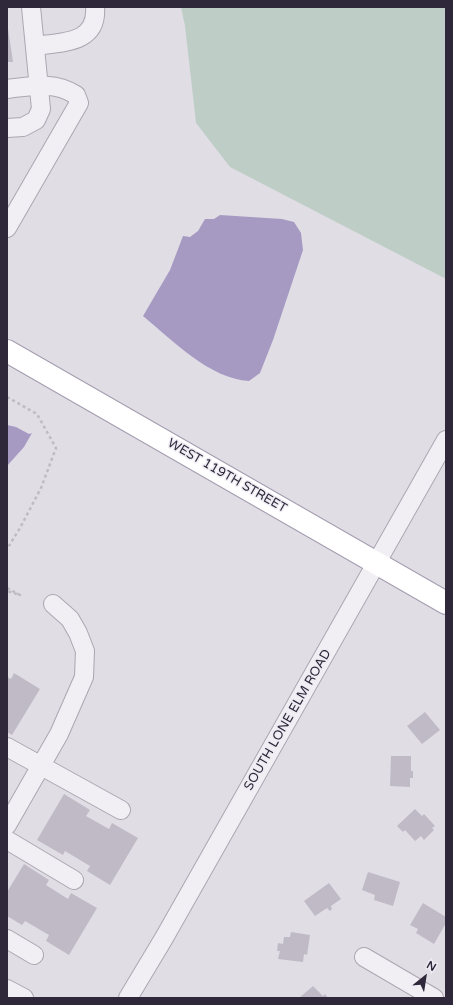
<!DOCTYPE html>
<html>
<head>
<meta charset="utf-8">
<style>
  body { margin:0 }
  #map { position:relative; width:453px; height:1005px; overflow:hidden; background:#e0dde5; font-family:"Varela Round",sans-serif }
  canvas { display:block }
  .frame { position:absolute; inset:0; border:8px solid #2f283a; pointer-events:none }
  .north { position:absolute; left:405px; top:957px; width:40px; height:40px; -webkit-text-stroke:3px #eeecf3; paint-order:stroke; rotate:30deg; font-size:11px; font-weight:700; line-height:16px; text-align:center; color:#2f283a }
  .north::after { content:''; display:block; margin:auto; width:14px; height:18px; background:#2f283a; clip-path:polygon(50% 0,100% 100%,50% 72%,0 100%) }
</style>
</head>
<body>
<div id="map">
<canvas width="453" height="1005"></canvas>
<div class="frame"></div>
<div class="north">N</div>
</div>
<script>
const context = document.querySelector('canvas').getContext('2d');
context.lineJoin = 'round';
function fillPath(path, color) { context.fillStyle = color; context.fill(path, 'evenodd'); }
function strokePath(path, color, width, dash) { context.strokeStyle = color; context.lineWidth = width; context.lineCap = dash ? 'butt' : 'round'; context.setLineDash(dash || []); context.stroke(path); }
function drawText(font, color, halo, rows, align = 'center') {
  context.font = font + ' "Varela Round",sans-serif'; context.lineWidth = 3; context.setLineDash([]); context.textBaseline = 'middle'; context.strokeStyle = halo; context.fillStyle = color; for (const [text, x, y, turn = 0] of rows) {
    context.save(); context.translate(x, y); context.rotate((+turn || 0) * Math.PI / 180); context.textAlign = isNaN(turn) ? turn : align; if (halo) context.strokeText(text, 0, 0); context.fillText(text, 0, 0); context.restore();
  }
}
const green = new Path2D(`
  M181 7H446V279L230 167 196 123 185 26Z`);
const water = new Path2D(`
  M220 215 282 219 294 222 301 233 303 250 273 340 260 373 249 381C210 379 172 340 143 316L170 270 183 236 190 237 198 231 205 219H214Z
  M7 425 16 427 29 434 32 433 24 447 7 466Z`);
const building = new Path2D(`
  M7 22 13 62H7Z
  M14 673 40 689 12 735 7 732V677L11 679Z
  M425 712 440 730 422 744 407 726Z
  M391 756H411V771H413V778H410V787L390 786Z
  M64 794 90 810 86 816 109 829 112 823 138 838 110 885 87 871 90 866 65 851 63 855 37 840Z
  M415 809 422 816 424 814 435 826 432 828 434 830 424 840 421 836 415 841 405 830 403 832 397 826Z
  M24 864 49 880 46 885 68 899 71 893 97 908 69 955 46 941 49 935 25 921 22 925 7 916V892Z
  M368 872 400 882 393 906 374 900 375 895 362 890Z
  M329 883 341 899 331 906 332 909 330 911 327 908 315 916 304 901Z
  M423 903 446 917V923L434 944 416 933 418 929 410 925Z
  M291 932 310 935 307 955 304 954 303 962 278 959 280 951H277L278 943 283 944 284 937H290Z
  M313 986 323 996 325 994 328 998H299Z`);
const path = new Path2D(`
  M7 397 37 414 56 448 41 488 20 528 7 549
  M7 588 20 595 7 591`);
const minor = new Path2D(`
  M35 46C62 42 98 44 95 7
  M7 89C32 86 54 81 76 95L79 103 7 228
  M7 128 23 127 36 120 41 109 31 7
  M7 747 121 810
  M7 825 59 734 84 677 85 651 78 633 70 619 53 604
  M7 840 74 880
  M7 939 34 955
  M364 957 434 998
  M7 989 24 998
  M128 998 164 938 446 440`);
const major = new Path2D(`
  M7 351 446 603`);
const streetNames = [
  ["WEST 119TH STREET",227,476,30],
  ["SOUTH LONE ELM ROAD",288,720,-60]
];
fillPath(green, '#becec7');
fillPath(water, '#a69ac3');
fillPath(building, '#c0bac7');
strokePath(minor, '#aba7b2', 20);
strokePath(major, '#a49db0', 24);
strokePath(path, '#bfbbc4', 2.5, [3, 3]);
strokePath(minor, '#f1eff4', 18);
strokePath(major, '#fff', 22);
drawText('13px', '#2f283a', '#eeecf3', streetNames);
</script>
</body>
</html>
